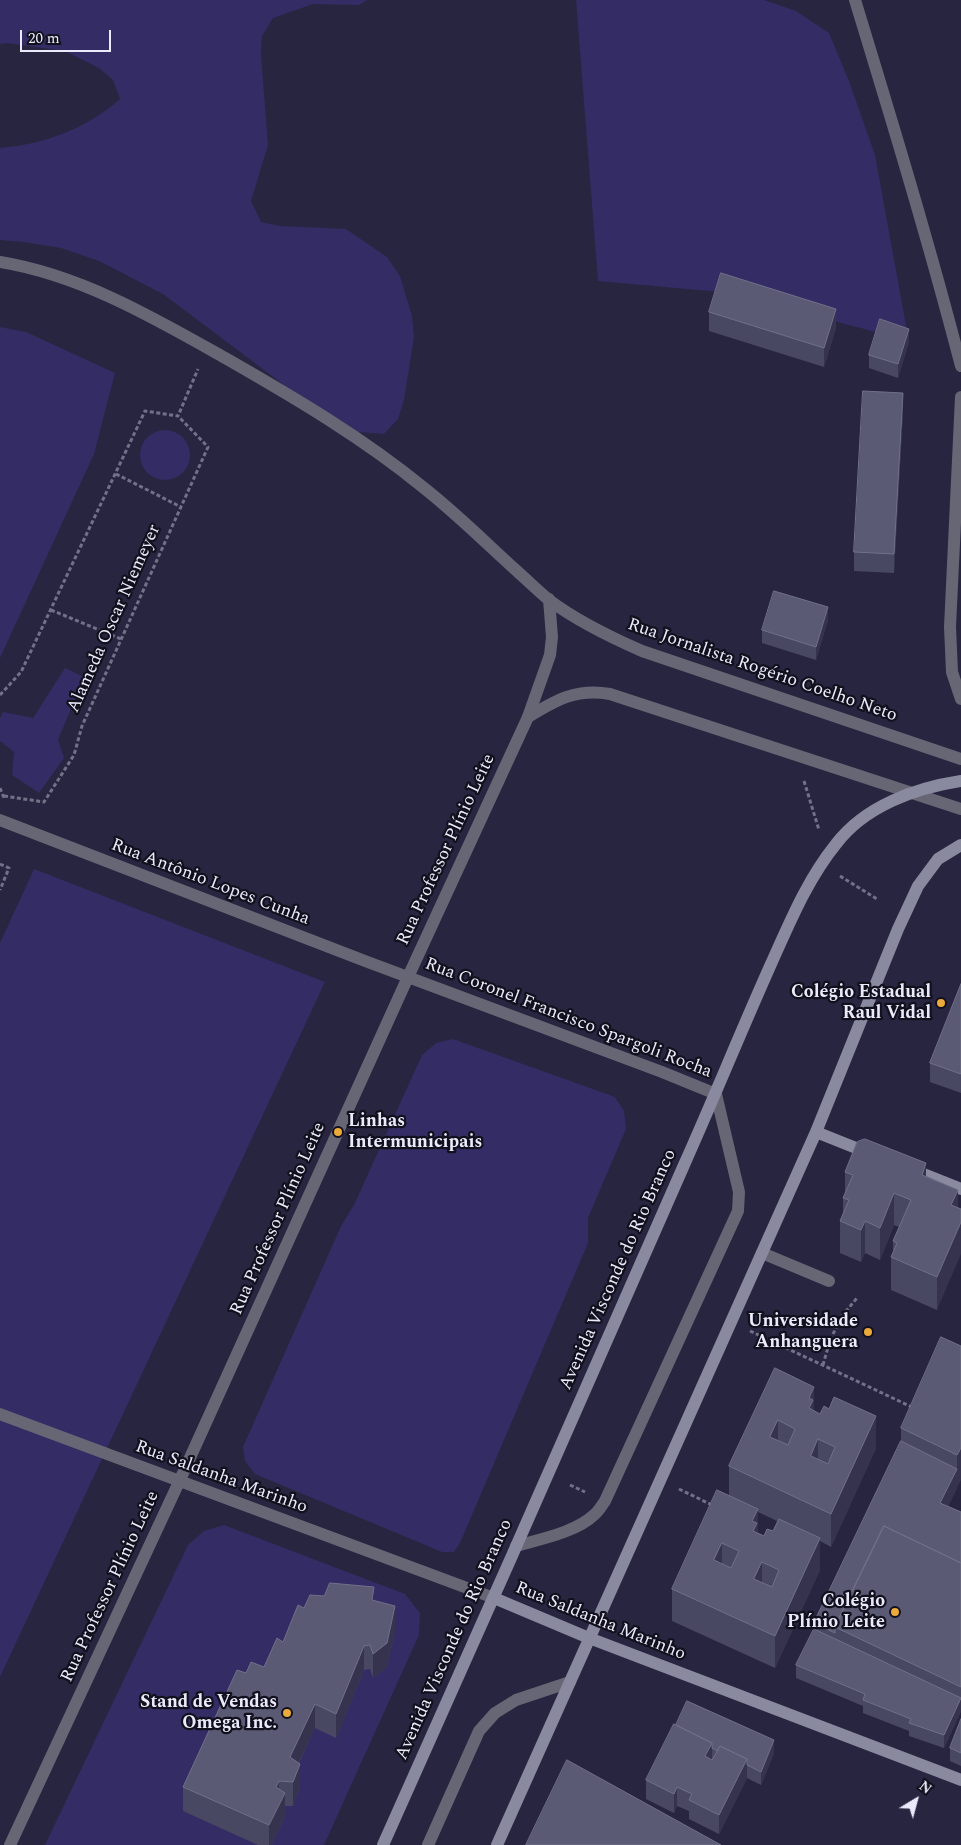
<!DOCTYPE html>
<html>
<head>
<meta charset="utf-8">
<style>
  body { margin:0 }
  #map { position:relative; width:961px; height:1845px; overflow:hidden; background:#282540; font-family:Spectral,serif }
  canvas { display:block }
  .north { position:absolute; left:891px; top:1775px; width:50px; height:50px; -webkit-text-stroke:4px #11101c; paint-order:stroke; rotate:37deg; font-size:14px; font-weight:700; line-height:20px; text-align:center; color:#eaeafc }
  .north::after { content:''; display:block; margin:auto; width:18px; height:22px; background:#eaeafc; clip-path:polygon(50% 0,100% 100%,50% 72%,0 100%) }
  .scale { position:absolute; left:20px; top:30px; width:91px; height:22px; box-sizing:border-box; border:2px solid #eaeafc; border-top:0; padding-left:6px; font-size:15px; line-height:18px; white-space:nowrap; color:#eaeafc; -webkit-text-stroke:4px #11101c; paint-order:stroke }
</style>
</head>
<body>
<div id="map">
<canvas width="961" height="1845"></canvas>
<div class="north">N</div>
<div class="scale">20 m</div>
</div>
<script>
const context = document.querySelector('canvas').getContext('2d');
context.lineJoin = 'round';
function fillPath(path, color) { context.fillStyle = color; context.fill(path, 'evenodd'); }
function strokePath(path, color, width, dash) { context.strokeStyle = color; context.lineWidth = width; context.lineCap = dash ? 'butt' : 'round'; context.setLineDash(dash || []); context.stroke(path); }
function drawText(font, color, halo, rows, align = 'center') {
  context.font = font + ' Spectral,serif'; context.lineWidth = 4.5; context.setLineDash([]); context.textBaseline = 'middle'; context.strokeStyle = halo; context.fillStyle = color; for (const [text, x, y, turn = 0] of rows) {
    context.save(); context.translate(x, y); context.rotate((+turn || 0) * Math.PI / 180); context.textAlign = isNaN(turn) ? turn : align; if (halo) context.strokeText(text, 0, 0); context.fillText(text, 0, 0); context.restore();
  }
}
const green = new Path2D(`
  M0 0H367L359 5 313 4 273 18 262 36 261 55 268 145 251 201 261 222 280 226 346 229 387 257 400 276 412 316 414 337 404 400 398 419 384 434 345 431 329 423 280 382 163 294 99 261 61 248 23 242 0 240V148C45 144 86 129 120 99L113 80 99 68 65 51 6 43 0 44Z
  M576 0H764L796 11 829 33 849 81 875 155 909 342 880 333 721 292 598 281Z
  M0 327 26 332 115 373 94 454 0 658Z
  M140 455a25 25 0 1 1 50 0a25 25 0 1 1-50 0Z
  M65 668 84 677 58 740 64 758 39 793 12 775 14 752 0 741V718L3 712 33 718Z
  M34 869 325 982 0 1677V943Z
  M453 1039 615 1097 624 1111 626 1129 588 1218V1243L460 1543 454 1552H442L255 1474 245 1461 243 1447 341 1226 354 1205 422 1055 436 1043Z
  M224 1525 405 1594 420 1613 419 1635 324 1845H45L188 1545 204 1531Z`);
const path = new Path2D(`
  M116 474 181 507
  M51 610 121 639
  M0 695 21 672 145 411 178 416 198 369
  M804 781 819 830
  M0 788 4 798
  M4 796 44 802 74 755 82 726 208 447 178 416
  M0 864 9 868 0 890
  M840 876 877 899
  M750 1331 914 1408
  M823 1365 830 1340 842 1316 857 1298
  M570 1485 585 1492
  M679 1489 714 1506`);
const lane = new Path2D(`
  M528 717C556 700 576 688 610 694L961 809
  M762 1253 829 1281
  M516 1546C541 1539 577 1532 595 1514 599 1511 602 1505 605 1501L738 1211 739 1192 716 1094
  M428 1845 479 1731 495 1713 516 1700 570 1682`);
const street = new Path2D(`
  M855 0C892 121 929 243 961 366
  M0 262C81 275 156 319 227 359 295 398 363 438 424 488 457 514 487 544 518 572 528 581 538 591 549 600 577 621 610 637 642 651L961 759
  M961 397 950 627 952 672 961 699
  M0 820 365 961 662 1072 716 1094
  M0 1414 494 1598
  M10 1845 179 1482 408 977 528 717 550 655 552 637 549 599`);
const secondary = new Path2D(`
  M816 1132 871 1154
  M911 1169 961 1189
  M494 1598 589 1638 961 1780
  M383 1845C485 1619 584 1392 684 1165 714 1098 741 1031 771 964 790 922 807 880 836 844 865 806 915 788 961 781
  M497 1845 816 1132 898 929 918 886 938 859 961 845`);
const wall = new Path2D(`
  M709 312 836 328 824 367 709 331Z
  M909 342 898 378 869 368V355Z
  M903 412 894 573 854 571V552Z
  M828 620 816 660 762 643V630Z
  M961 984V1093L930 1082V1063Z
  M845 1172 926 1176 958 1190 937 1310 891 1290V1257L893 1253V1241L899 1227 894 1225 880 1260 865 1253 861 1262 840 1253V1221L843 1213V1198L845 1194Z
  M961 1346 957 1488 948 1506 961 1512V1711L944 1748 909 1736V1731L863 1713V1706L796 1678V1665L814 1629V1623L901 1441V1428Z
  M775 1368 814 1411 876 1448 831 1547 820 1541V1570L775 1668 672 1621V1589L729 1495V1466ZM758 1512 777 1521 773 1531 764 1536 758 1533Z
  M324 1596 374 1601 395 1631 387 1667 373 1678 370 1669 364 1670 336 1738 315 1728 299 1763 300 1788 293 1806H285V1817L271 1845H258L183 1811V1787L246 1673 264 1667 283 1642Z
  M961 1719V1766L950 1761V1748Z
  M674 1724 774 1753 761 1785 747 1778 719 1834 689 1819V1811L677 1806 674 1813 646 1799V1780Z`);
const shadedWall = new Path2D(`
  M836 309V328L824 367V348Z
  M909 329V342L898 378V364Z
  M903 393V412L894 573V554Z
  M828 607V620L816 660V647Z
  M926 1163V1196L922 1175Z
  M958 1190V1222L951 1205Z
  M894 1193V1225L880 1260V1228Z
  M865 1221V1253L861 1262V1230Z
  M961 1222V1254L937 1310V1277Z
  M814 1387V1419L809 1431V1398Z
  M876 1416V1448L831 1547V1514Z
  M778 1420V1453L770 1437Z
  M818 1439V1472L811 1456Z
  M961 1448V1480L940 1522V1503L957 1469V1455Z
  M758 1509V1541L757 1556 752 1521Z
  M820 1538V1570L775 1668V1636Z
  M722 1543V1576L714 1560Z
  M762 1562V1595L754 1579Z
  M395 1606V1631L387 1667 373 1678V1654Z
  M364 1646V1670L336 1738V1714Z
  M961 1698V1711L944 1748V1735Z
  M315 1704V1728L290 1781V1757Z
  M774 1740V1753L761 1785V1772Z
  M712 1743V1762L705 1756Z
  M747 1759V1778L719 1834V1815Z
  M300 1764V1788L293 1806V1782Z
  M279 1781V1804L285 1793V1817L271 1845H269V1825L276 1787Z
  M677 1787V1806L674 1813V1794Z`);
const building = new Path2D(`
  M721 273 836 309 824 348 709 312Z
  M880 319 909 329 898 364 869 355Z
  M863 391 903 393 894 554 854 552Z
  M774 591 828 607 816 647 762 630Z
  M961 984V1074L930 1063Z
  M865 1139 926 1163 922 1175 958 1190 951 1205 961 1209V1222L937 1277 891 1257 897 1243 893 1241 911 1200 894 1193 880 1228 865 1221 861 1230 840 1221 849 1200 843 1198 853 1175 845 1172 857 1142Z
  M941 1337 961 1346V1448L957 1455 901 1428Z
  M775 1368 814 1387 809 1398 813 1400 809 1408 820 1414 824 1406 829 1409 834 1397 876 1416 831 1514 729 1466ZM778 1420 795 1429 788 1445 770 1437ZM818 1439 835 1447 828 1464 811 1456Z
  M901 1441 957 1469 940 1503 961 1512V1563L884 1526 835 1627V1633L814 1623Z
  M717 1490 758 1509 752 1521 757 1523 753 1531 764 1536 767 1529 773 1531 779 1519 820 1538 775 1636 672 1589ZM722 1543 739 1551 731 1568 714 1560ZM762 1562 779 1570 772 1587 754 1579Z
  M884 1526 961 1563V1687L835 1627Z
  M330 1583 374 1587 372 1600 395 1606 387 1643 373 1654 370 1645 364 1646 336 1714 315 1704 290 1757 300 1764 293 1782 279 1781 276 1787 285 1793 269 1825 183 1787 237 1670 246 1673 251 1662 264 1667 277 1638 283 1642 298 1605 304 1608 310 1595 324 1596Z
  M814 1629 961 1698 944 1735 909 1723 911 1719 863 1700 865 1694 796 1665Z
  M687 1701 774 1740 761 1772 747 1765V1759L720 1746 717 1751 712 1748V1743L676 1725Z
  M961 1719V1753L950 1748Z
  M674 1724 712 1743 705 1756 712 1760 720 1746 747 1759 719 1815 689 1800 692 1794 677 1787 674 1794 646 1780Z
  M567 1760 721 1845H526Z`);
const markers = [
  [941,1003,5,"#ebaa39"],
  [338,1132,5,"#ebaa39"],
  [868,1332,5,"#ebaa39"],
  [895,1612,5,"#ebaa39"],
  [287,1713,5,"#ebaa39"]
];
const streetNames = [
  ["Alameda Oscar Niemeyer",115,619,-66],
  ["Rua Jornalista Rogério Coelho Neto",762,671,19],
  ["Rua Professor Plínio Leite",447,850,-65],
  ["Rua Antônio Lopes Cunha",210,883,21],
  ["Rua Coronel Francisco Spargoli Rocha",568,1019,21],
  ["Rua Professor Plínio Leite",279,1219,-66],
  ["Avenida Visconde do Rio Branco",619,1270,-66],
  ["Rua Saldanha Marinho",221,1478,20],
  ["Rua Professor Plínio Leite",111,1587,-65],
  ["Rua Saldanha Marinho",600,1622,22],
  ["Avenida Visconde do Rio Branco",455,1640,-66]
];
const poiNames = [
  ["Colégio Estadual",931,993],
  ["Raul Vidal",931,1014],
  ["Linhas",348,1122,"left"],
  ["Intermunicipais",348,1143,"left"],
  ["Universidade",858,1322],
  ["Anhanguera",858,1343],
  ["Colégio",885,1602],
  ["Plínio Leite",885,1623],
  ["Stand de Vendas",277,1703],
  ["Omega Inc.",277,1724]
];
fillPath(green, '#342c64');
strokePath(path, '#737188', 3, [4, 2.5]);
strokePath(lane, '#676674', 12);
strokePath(street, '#676674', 12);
strokePath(secondary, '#89899f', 12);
fillPath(wall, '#494863');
fillPath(shadedWall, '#35334e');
fillPath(building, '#5a5a74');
strokePath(building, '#717089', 1);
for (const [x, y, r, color] of markers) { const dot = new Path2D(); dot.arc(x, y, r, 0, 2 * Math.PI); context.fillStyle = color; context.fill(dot); strokePath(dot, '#11101c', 2); }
drawText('18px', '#eaeafc', '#11101c', streetNames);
drawText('bold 18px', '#eaeafc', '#11101c', poiNames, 'right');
</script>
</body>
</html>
